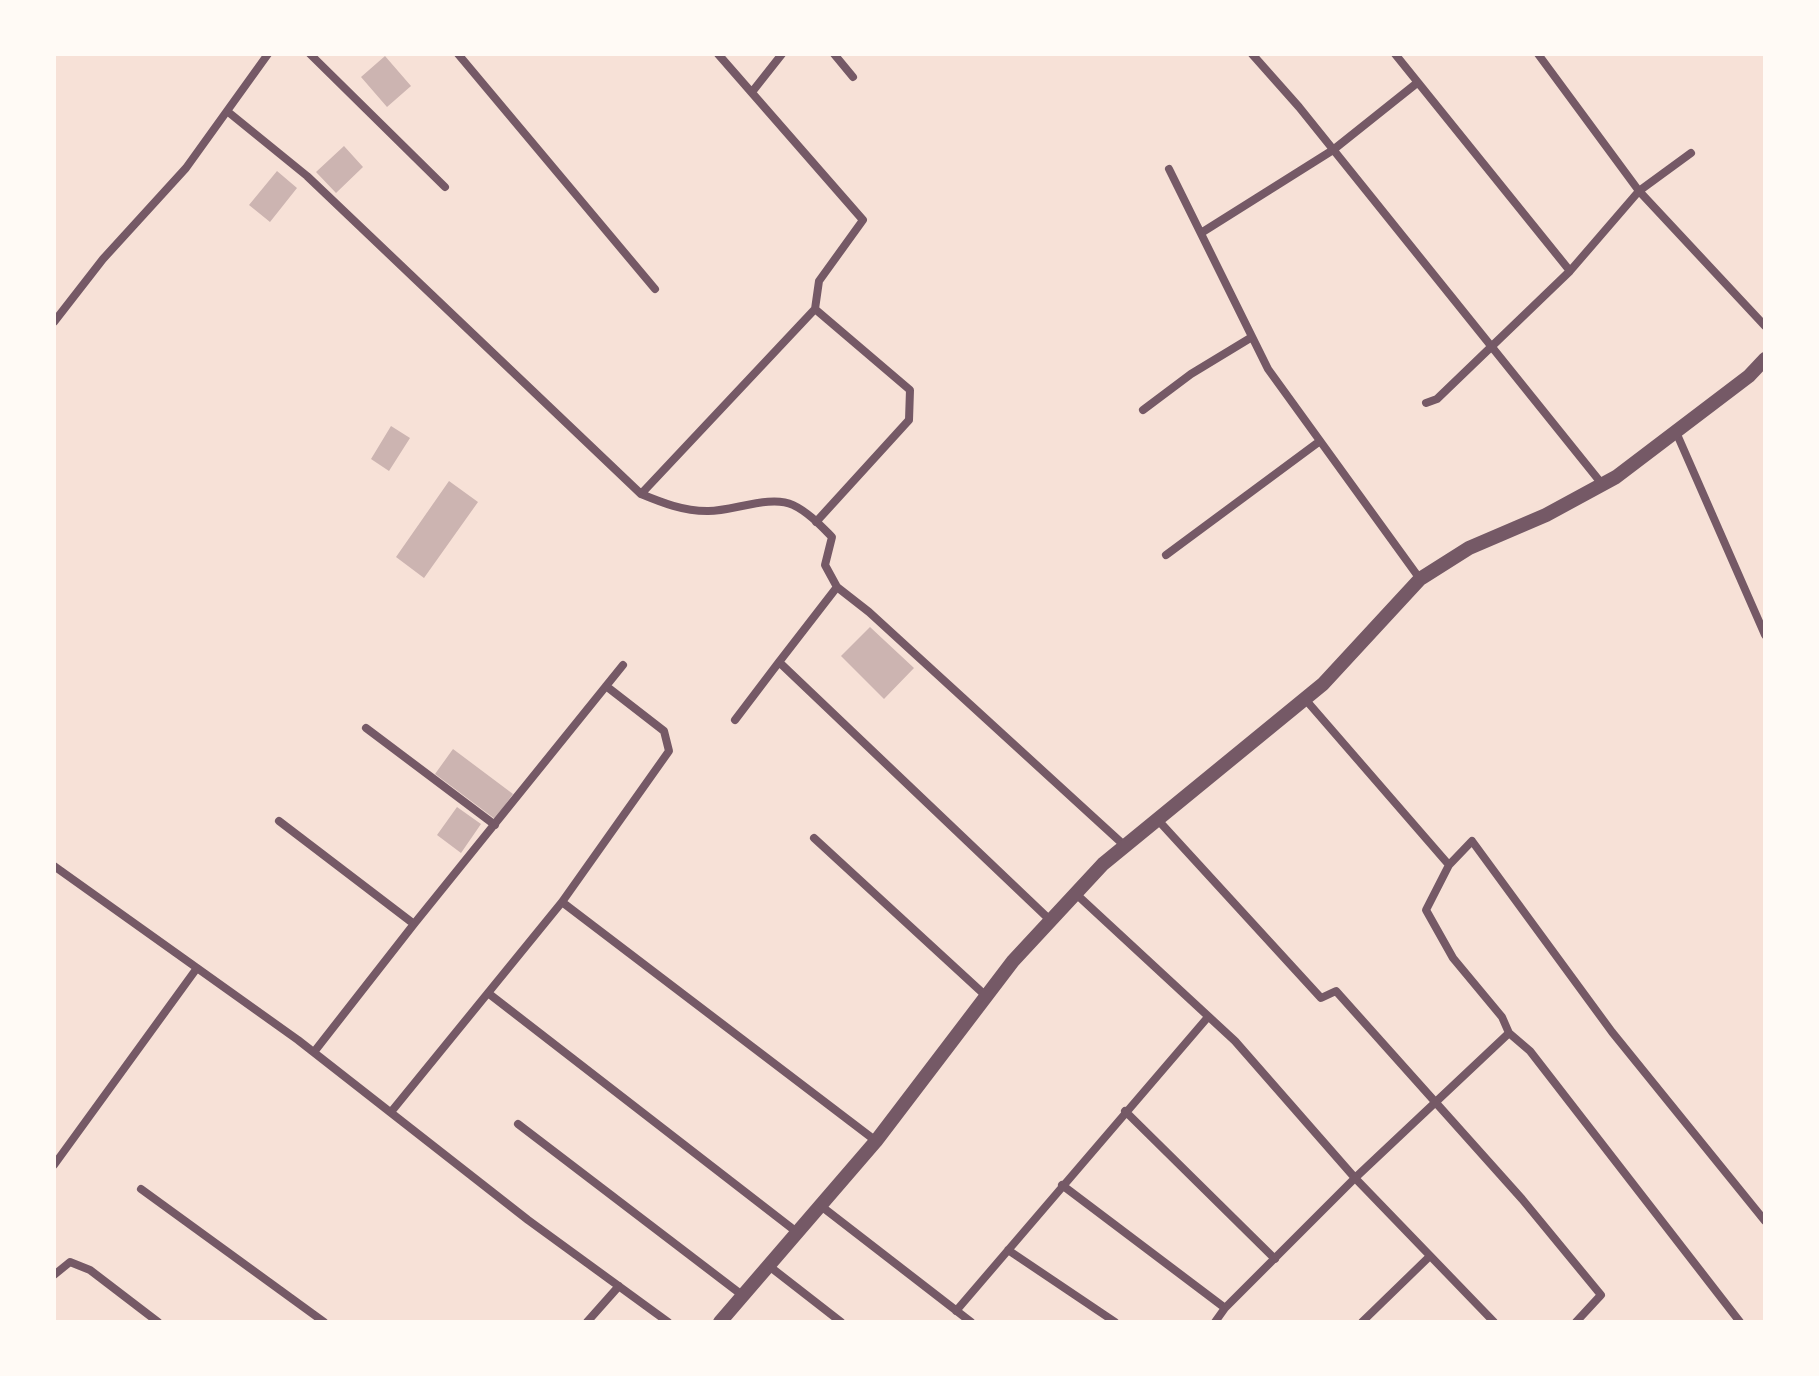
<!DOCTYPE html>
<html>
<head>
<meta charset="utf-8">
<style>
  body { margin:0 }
  #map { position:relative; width:1819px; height:1376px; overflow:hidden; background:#f7e1d7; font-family:"Asap Condensed",sans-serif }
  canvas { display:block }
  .frame { position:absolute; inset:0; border:56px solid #fffaf5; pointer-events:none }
</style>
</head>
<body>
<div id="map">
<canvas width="1819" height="1376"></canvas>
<div class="frame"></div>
</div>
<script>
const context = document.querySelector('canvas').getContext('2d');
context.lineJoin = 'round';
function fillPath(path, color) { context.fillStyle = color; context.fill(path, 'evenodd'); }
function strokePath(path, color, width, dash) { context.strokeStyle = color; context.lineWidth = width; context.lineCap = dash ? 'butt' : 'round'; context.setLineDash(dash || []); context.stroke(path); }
const building = new Path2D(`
  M385 56 411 86 387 107 361 77Z
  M344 146 363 167 336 193 316 172Z
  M277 171 297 188 270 222 249 205Z
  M391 426 410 438 389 471 371 459Z
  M449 481 478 502 424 578 396 557Z
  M870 627 914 668 884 699 841 656Z
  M453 749 513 794 495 819 435 774Z
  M457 807 481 824 461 853 437 835Z`);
const minor = new Path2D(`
  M310 54 445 187
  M458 54 655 289
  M834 54 853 77
  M1252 54 1299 107 1602 484
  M1395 54 1570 271
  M1538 54 1639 191 1765 326
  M752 92 782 54
  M227 111 307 176 641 494C663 503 683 511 707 511 731 512 770 494 793 505 808 512 821 526 832 537L825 565 837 587 869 612 1125 846
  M1169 169 1268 369 1420 579
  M1201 233 1333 150 1417 83
  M815 309 910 390 909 420 816 522
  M54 322 103 259 186 168 268 54
  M1426 403 1437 399 1570 271 1639 191 1691 153
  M1143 410 1191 374 1252 337
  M1676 432 1765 635
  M641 494 815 309 819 281 863 220 718 54
  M1166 555 1320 441
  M837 587 779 662 1050 920
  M1305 699 1449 865 1472 841 1612 1032 1765 1221
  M735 720 779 662
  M366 728 495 825
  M1157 819 1321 998 1336 991 1522 1199 1601 1295 1576 1322
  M279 821 414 924
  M814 838 986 996
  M1449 865 1426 910 1453 958 1502 1017 1509 1033 1530 1051 1740 1322
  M54 866 298 1040 528 1220 668 1322
  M1075 893 1235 1041 1355 1178 1225 1308 1215 1322
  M562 902 669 751 664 731 606 686
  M488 993 798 1233
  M314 1052 414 924 623 665
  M1125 1111 1275 1259
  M391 1112 562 902 876 1141
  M518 1124 742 1295
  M54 1165 197 968
  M1062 1185 1225 1308
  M141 1189 324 1322
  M821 1206 971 1322
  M1008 1250 1115 1322
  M769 1266 841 1322
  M54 1275 70 1262 90 1270 158 1322
  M956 1311 1208 1017
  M587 1322 619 1286
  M1362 1322 1430 1256
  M1494 1322 1355 1178 1509 1033`);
const tertiary = new Path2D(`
  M720 1322 876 1141 1013 961 1103 864 1323 684 1420 579 1469 548 1546 515 1616 477 1749 376 1765 359`);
fillPath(building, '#ccb4b1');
strokePath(minor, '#755966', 8);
strokePath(tertiary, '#755966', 14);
</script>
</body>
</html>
